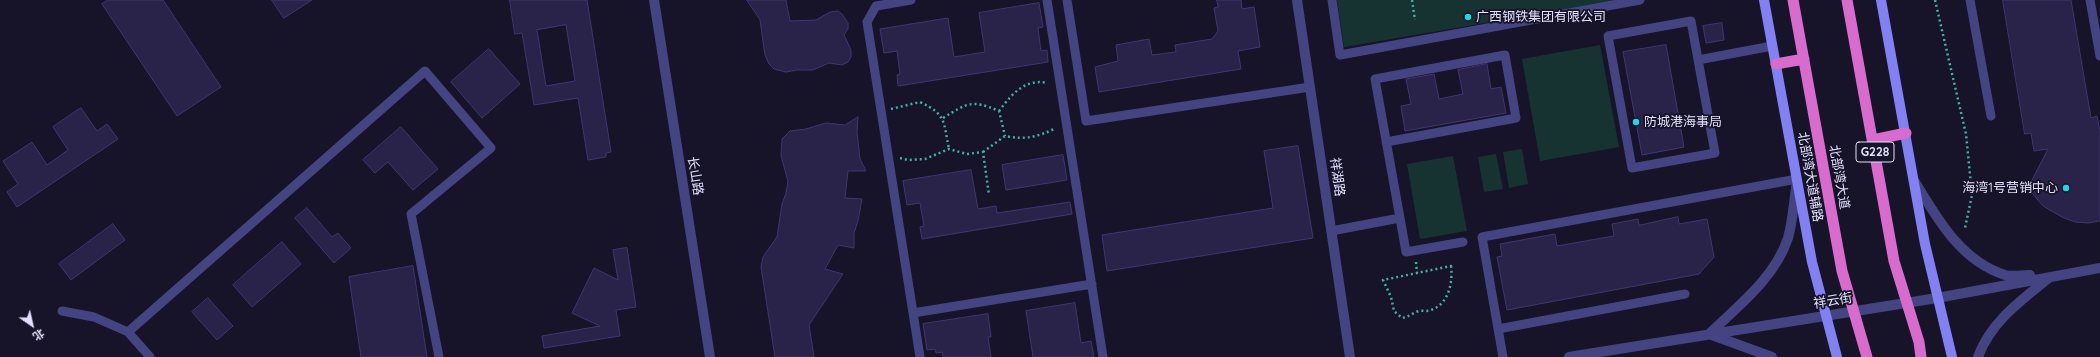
<!DOCTYPE html>
<html>
<head>
<meta charset="utf-8">
<style>
  body { margin:0 }
  #map { position:relative; width:2100px; height:357px; overflow:hidden; background:#171429; font-family:Quicksand,"Noto Sans SC",sans-serif }
  canvas { display:block }
  .north { position:absolute; left:12px; top:305px; width:40px; height:40px; -webkit-text-stroke:3px #171429; paint-order:stroke; rotate:146deg; font-size:11px; font-weight:700; line-height:16px; text-align:center; color:#e2e0fc }
  .north::after { content:''; display:block; margin:auto; width:14px; height:18px; background:#e2e0fc; clip-path:polygon(50% 0,100% 100%,50% 72%,0 100%) }
</style>
</head>
<body>
<div id="map">
<canvas width="2100" height="357"></canvas>
<div class="north">北</div>
</div>
<script>
const context = document.querySelector('canvas').getContext('2d');
context.lineJoin = 'round';
function fillPath(path, color) { context.fillStyle = color; context.fill(path, 'evenodd'); }
function strokePath(path, color, width, dash) { context.strokeStyle = color; context.lineWidth = width; context.lineCap = dash ? 'butt' : 'round'; context.setLineDash(dash || []); context.stroke(path); }
function drawText(font, color, halo, rows, align = 'center') {
  context.font = font + ' Quicksand,"Noto Sans SC",sans-serif'; context.lineWidth = 3.5; context.setLineDash([]); context.textBaseline = 'middle'; context.strokeStyle = halo; context.fillStyle = color; for (const [text, x, y, turn = 0] of rows) {
    context.save(); context.translate(x, y); context.rotate((+turn || 0) * Math.PI / 180); context.textAlign = isNaN(turn) ? turn : align; if (halo) context.strokeText(text, 0, 0); context.fillText(text, 0, 0); context.restore();
  }
}
const green = new Path2D(`
  M1337 0H1621L1344 47Z
  M1600 45 1619 147 1540 161 1522 59Z
  M1522 149 1528 184 1509 188 1503 152Z
  M1496 154 1503 189 1484 192 1478 157Z
  M1453 156 1467 231 1420 239 1407 164Z`);
const building = new Path2D(`
  M108 0H163L221 87 177 116 102 4Z
  M272 0H312L284 18Z
  M510 0H587L611 152 606 153V157L588 160 578 98 534 105 522 33 515 34ZM566 25 575 81 546 86 537 30Z
  M747 0H786L790 21 816 20 830 12 838 11 842 14 848 23V29L844 35 851 50V57L848 62 842 65 829 63 813 70H797L786 72 774 69 769 64 765 55 760 20Z
  M1217 0H1241L1242 9 1254 7 1260 47 1238 51 1241 69 1099 92 1095 67 1118 61 1116 45 1149 39 1152 55 1176 52 1175 45 1212 39 1218 31 1214 8 1218 7Z
  M2003 0H2071L2091 118 2097 116 2100 131V221L2088 223 2075 222 2062 217 2043 206 2032 193 2031 182 2048 149 2034 151 2031 133 2025 134Z
  M1039 3 1043 27 1038 28 1041 51 1047 50 1048 62 898 86 897 75 900 74 897 51 884 53 880 29 948 18 954 57 985 52 979 13Z
  M1722 23 1724 40 1706 43 1703 26Z
  M1666 45 1684 147 1642 155 1623 52Z
  M489 49 520 84 482 118 451 82Z
  M1487 64 1491 89 1501 87 1506 113 1405 131 1401 106 1411 104 1406 79 1434 74 1439 99 1463 94 1458 70Z
  M81 108 97 131 107 124 118 139 17 207 7 192 18 184 3 161 32 142 47 165 68 150 53 127Z
  M858 117 857 132 860 159 866 171H848L845 198 862 199 858 221 854 233V248L838 245 825 269 843 274 809 325 814 357H775L761 267 763 257 777 237 782 204 786 193 788 181 781 156 782 139 790 131 806 129 826 123 845 125Z
  M401 127 438 169 413 190 388 162 375 173 363 160Z
  M1298 146 1313 238 1107 271 1102 235 1273 208 1264 151Z
  M1063 155 1067 180 1006 190 1002 165Z
  M971 170 978 209 996 206 997 213 1070 202 1072 214 922 239 920 227 924 226 920 203 907 205 903 181Z
  M307 208 332 237 338 233 351 248 334 263 295 218Z
  M1678 217 1679 224 1707 219 1714 257 1699 274 1507 310 1497 257 1502 256 1500 244 1555 234 1557 246 1614 236 1612 224 1638 219 1639 225Z
  M113 224 125 240 71 280 59 264Z
  M282 242 301 264 252 307 233 285Z
  M627 248 636 307 616 310 620 336 544 348 542 336 600 326 572 313 594 268 618 280 613 250Z
  M413 266 427 357H361L349 277Z
  M208 298 233 326 217 340 192 312Z
  M1075 303 1081 343 1091 341 1094 357H1033L1026 311Z
  M988 314 991 337H988L991 357H943L942 352 936 353 935 349 927 350 923 324Z`);
const path = new Path2D(`
  M1412 0 1415 20
  M1935 0 1966 134 1972 195 1965 228
  M891 109 920 102C947 115 943 121 949 149
  M999 111C1011 95 1025 78 1047 83
  M943 118C968 103 971 99 999 111L1005 136
  M983 152 1005 136C1025 140 1038 137 1056 128
  M900 158 908 160 925 159 949 149 967 154 983 152 989 195
  M1416 262 1417 273
  M1451 266C1453 282 1449 304 1431 310 1427 312 1423 310 1419 311 1412 313 1409 317 1402 318L1394 311 1391 297 1383 280Z`);
const service = new Path2D(`
  M911 0 876 6 867 22 920 357
  M1047 0 1103 357
  M1067 0 1086 121 1310 87
  M1332 0 1340 55 1640 0
  M1970 0 1991 116
  M2090 0 2100 56
  M1691 21 1715 153 1632 168 1608 36Z
  M1698 60 1772 46
  M1386 142 1516 118 1505 55 1375 79 1400 218
  M1331 231 1400 218 1406 252 1463 242
  M62 311 94 317 128 332 150 357
  M913 313 1092 284
  M1498 329 1685 294
  M128 332 425 71 491 148 411 214 439 357
  M1503 357 1482 237 1797 179`);
const minor = new Path2D(`
  M1297 0 1350 357`);
const tertiary = new Path2D(`
  M654 0 710 357
  M1915 182C1938 220 1961 261 2005 275 2012 277 2022 275 2030 275
  M1569 357 1937 298 2100 268
  M1772 357 1709 334C1737 307 1775 278 1788 238 1793 221 1794 199 1797 181
  M1978 357C1991 321 2022 300 2050 277`);
const secondary = new Path2D(`
  M1764 0 1812 262 1837 357
  M1881 0 1925 244 1952 357`);
const trunk = new Path2D(`
  M1793 0 1842 271 1867 357
  M1847 0 1894 261 1919 342 1921 357
  M1776 64 1804 59
  M1873 140 1906 133`);
const markers = [
  [1468,17,4,"#20d7e8"],
  [1636,122,4,"#20d7e8"],
  [2066,188,4,"#20d7e8"]
];
const shields = [
  [1875,152,38]
];
const shieldNames = [
  ["G228",1875,152]
];
const poiNames = [
  ["广西钢铁集团有限公司",1476,17],
  ["防城港海事局",1644,122],
  ["海湾1号营销中心",2058,188,"right"]
];
const streetNames = [
  ["长山路",695,176,81],
  ["祥湖路",1337,177,82],
  ["北部湾大道辅路",1810,177,80],
  ["北部湾大道",1839,177,80],
  ["祥云街",1833,301,-9]
];
fillPath(green, '#173331');
fillPath(building, '#292249');
strokePath(building, '#413672', 1);
strokePath(path, '#3eb1a8', 2.5, [2, 3]);
strokePath(service, '#454483', 9);
strokePath(minor, '#454483', 10);
strokePath(tertiary, '#454483', 10);
strokePath(secondary, '#8181f2', 10);
strokePath(trunk, '#d76cce', 11);
for (const [x, y, r, color] of markers) { const dot = new Path2D(); dot.arc(x, y, r, 0, 2 * Math.PI); context.fillStyle = color; context.fill(dot); strokePath(dot, '#171429', 1.5); }
for (const [x, y, w] of shields) { const box = new Path2D(); box.roundRect(x - w / 2, y - 10, w, 20, 3); context.fillStyle = '#171429'; context.fill(box); strokePath(box, '#e2e0fc', 1); }
drawText('bold 12px', '#e2e0fc', null, shieldNames);
drawText('13px', '#e2e0fc', '#171429', poiNames, 'left');
drawText('13px', '#e2e0fc', '#171429', streetNames);
</script>
</body>
</html>
